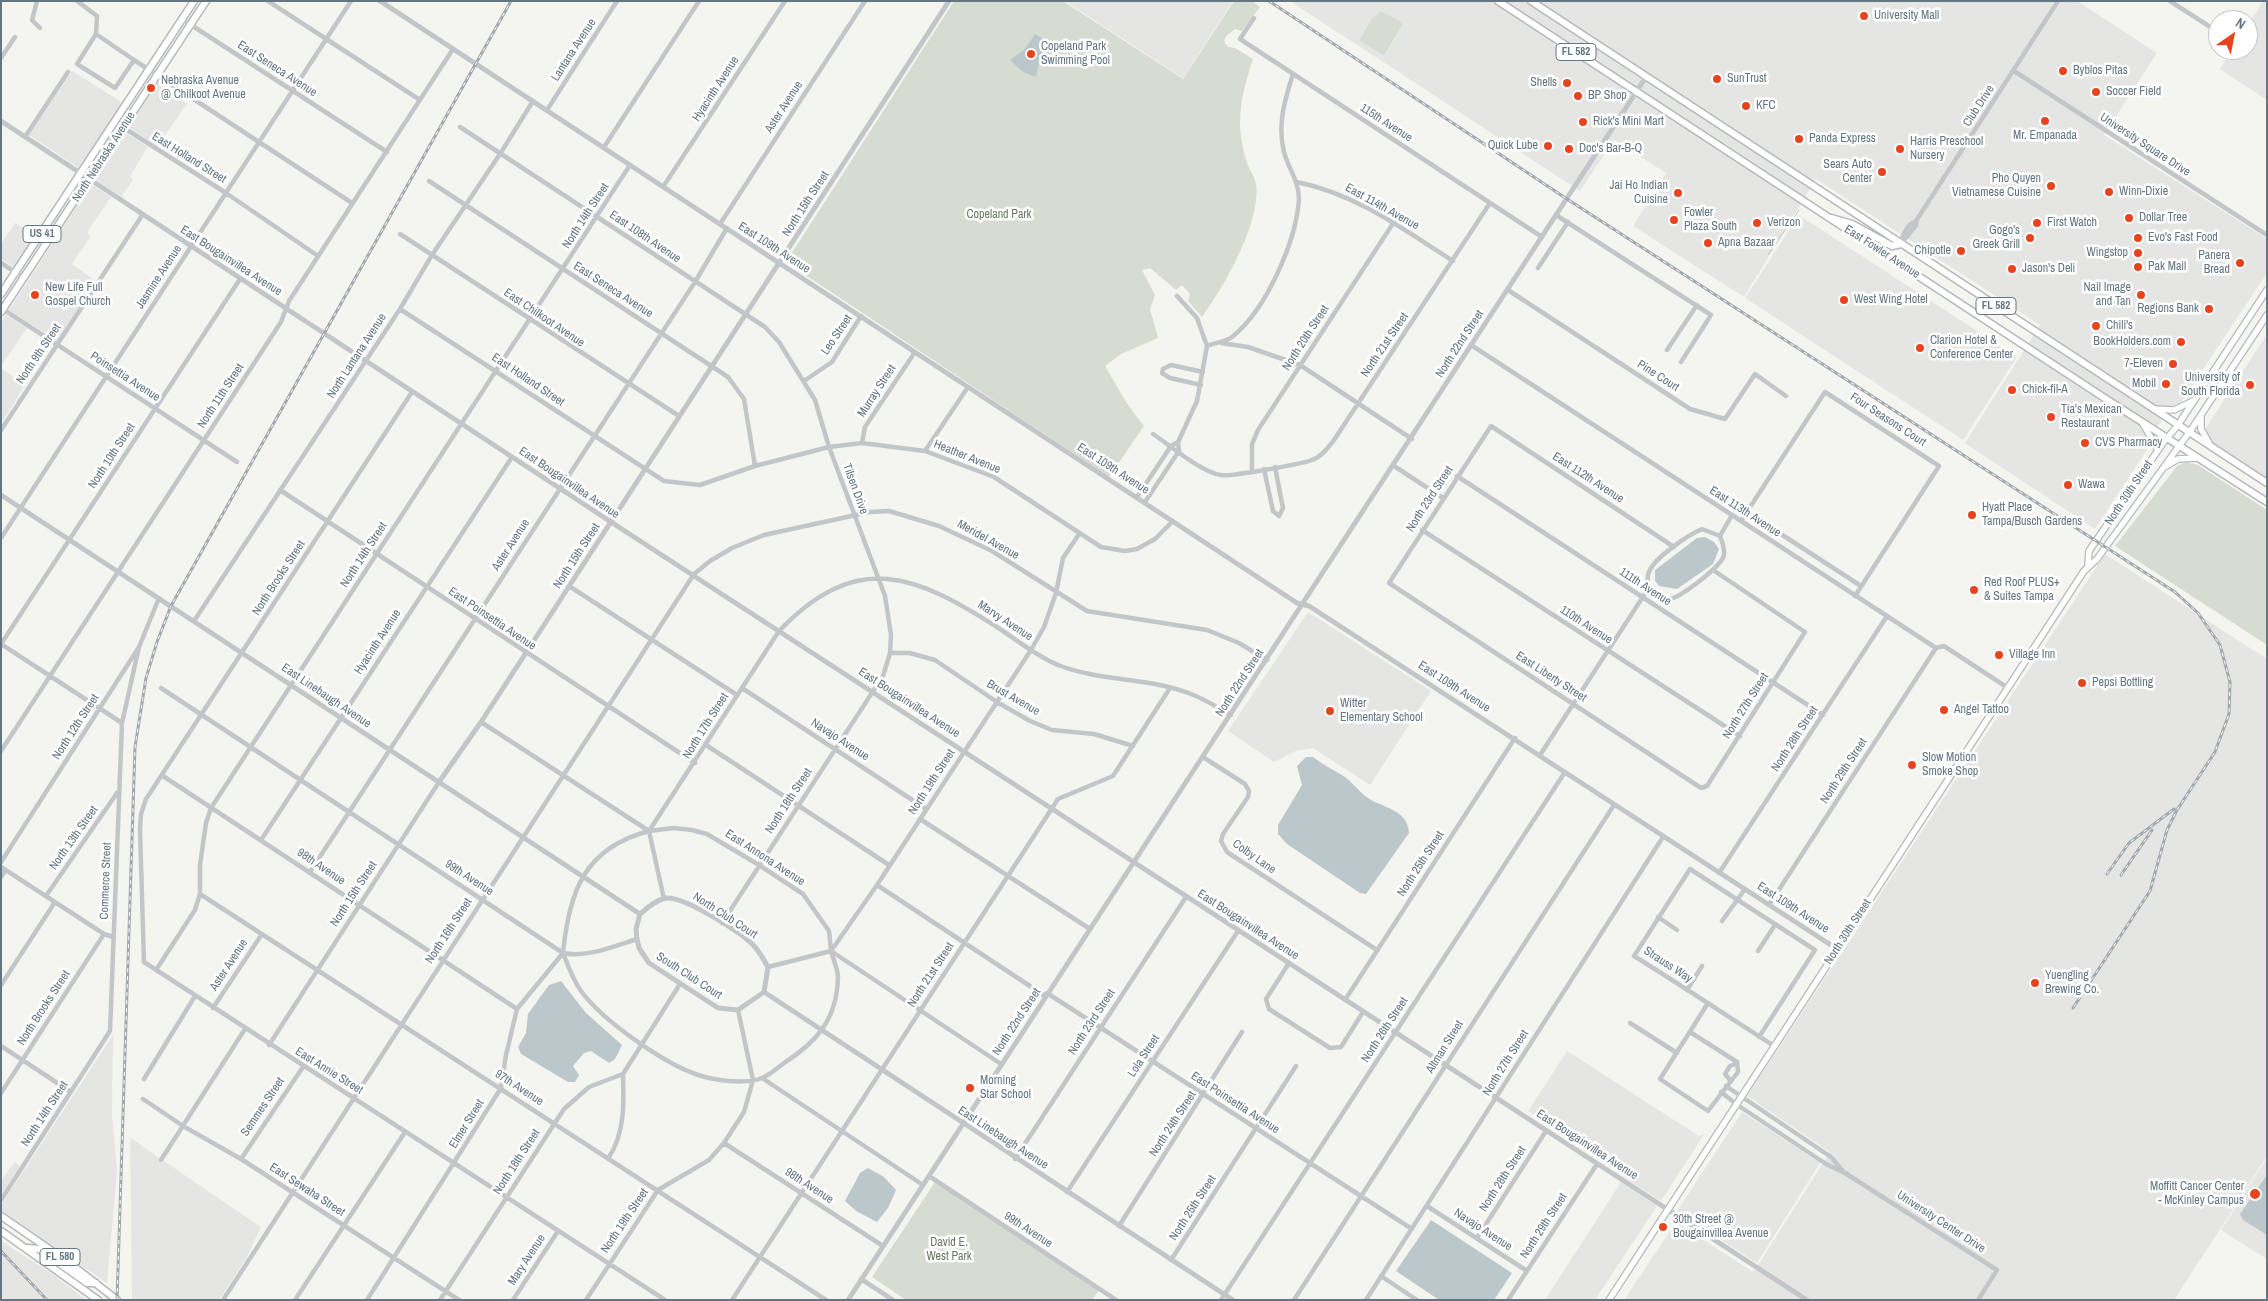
<!DOCTYPE html>
<html>
<head>
<meta charset="utf-8">
<style>
  body { margin:0 }
  #map { position:relative; width:2268px; height:1301px; overflow:hidden; background:#f5f5f0; font-family:"Archivo Narrow",sans-serif }
  canvas { display:block }
  .frame { position:absolute; inset:0; border:2px solid #637682; pointer-events:none }
  .north { position:absolute; left:2208px; top:10px; width:50px; height:50px; box-sizing:border-box; background:#fff; border:1px solid #c1c8cd; border-radius:50%; rotate:33deg; font-size:14px; font-weight:700; line-height:20px; text-align:center; color:#637682 }
  .north::after { content:''; display:block; margin:auto; width:18px; height:22px; background:#e7441e; clip-path:polygon(50% 0,100% 100%,50% 72%,0 100%) }
</style>
</head>
<body>
<div id="map">
<canvas width="2268" height="1301"></canvas>
<div class="frame"></div>
<div class="north">N</div>
</div>
<script>
const context = document.querySelector('canvas').getContext('2d');
context.lineJoin = 'round';
function fillPath(path, color) { context.fillStyle = color; context.fill(path, 'evenodd'); }
function strokePath(path, color, width, dash) { context.strokeStyle = color; context.lineWidth = width; context.lineCap = dash ? 'butt' : 'round'; context.setLineDash(dash || []); context.stroke(path); }
function drawText(font, color, halo, rows, align = 'center') {
  context.font = font + ' "Archivo Narrow",sans-serif'; context.lineWidth = 5; context.setLineDash([]); context.textBaseline = 'middle'; context.strokeStyle = halo; context.fillStyle = color; for (const [text, x, y, turn = 0] of rows) {
    context.save(); context.translate(x, y); context.rotate((+turn || 0) * Math.PI / 180); context.textAlign = isNaN(turn) ? turn : align; if (halo) context.strokeText(text, 0, 0); context.fillText(text, 0, 0); context.restore();
  }
}
const built = new Path2D(`
  M1065 1H1233L1183 78Z
  M1290 1H2077L2157 53 2104 135 2267 239V273L2180 404 2172 406 2145 444 2148 448 2095 529 1965 443 2040 325 1816 179 1744 297 1633 226 1666 173 1614 140 1580 191Z
  M2263 1H2267V100L2220 69 2232 50H2248V25Z
  M72 71 123 103 80 169 29 135Z
  M158 82 187 104 157 146 128 127Z
  M125 132 148 147 130 176 133 180 121 197 95 179Z
  M91 184 111 197 87 232 90 237 72 264 97 282 57 341 9 310Z
  M1799 215 2017 357 1963 440 1745 298Z
  M15 223 37 236 15 268 1 259V244Z
  M6 315 27 328 1 366V323Z
  M2267 334V481L2200 437Z
  M1 368 25 385 1 424Z
  M2105 554 2267 659V1156L2224 1223 2174 1300H1624L1676 1222 1753 1272 1760 1262 1830 1152 1747 1096Z
  M1308 612 1431 691 1370 785 1313 748 1296 751 1274 762 1228 731Z
  M113 1035 112 1115 117 1172 107 1283 1 1210V1205Z
  M1567 1051 1699 1136 1705 1133 1661 1201 1622 1176 1624 1173 1528 1111Z
  M1742 1112 1820 1163 1757 1263 1677 1211Z
  M130 1134 131 1138 159 1158 158 1161 162 1163 164 1161 261 1227 246 1259 219 1300H132Z
  M2267 1158V1259L2221 1230Z
  M15 1162 20 1166 1 1195V1180Z
  M1621 1182 1657 1206 1595 1300H1545Z
  M1 1241 54 1275 86 1300H5L1 1297Z`);
const green = new Path2D(`
  M954 1H1063L1183 79 1234 1H1252L1260 7 1242 31 1235 29 1226 36 1224 41 1228 47 1235 48 1253 59C1241 96 1235 121 1246 160 1248 168 1255 176 1256 184 1261 223 1224 287 1202 317L1188 301 1190 294 1182 285 1176 290 1150 268 1142 270 1155 295 1150 309 1158 338 1121 354 1105 366 1126 402 1144 426 1109 477 786 262Z
  M1381 11 1401 22 1402 25 1384 55 1359 41 1371 20Z
  M2186 462 2198 465 2267 510V645L2115 546 2177 466Z
  M935 1182 1099 1290 1092 1300H906L872 1277Z`);
const water = new Path2D(`
  M1035 34 1050 43 1040 59 1036 77 1023 72 1010 60 1025 49Z
  M1705 537 1714 542 1719 549 1713 564 1677 589 1659 586 1655 581V570L1697 538Z
  M1306 757H1313C1322 764 1332 769 1342 775 1351 781 1357 789 1365 796 1380 808 1408 808 1409 833L1366 894 1360 893 1287 844 1278 834V825L1302 785 1297 766Z
  M561 981 586 1013 622 1045 615 1059 609 1063 591 1051 584 1053 573 1066 579 1075 575 1082H568L521 1054 518 1047 526 1033 528 1014 549 985Z
  M868 1168 884 1177 896 1190 888 1208 877 1222 856 1211 845 1201 860 1173Z
  M2267 1175V1235L2243 1220 2240 1214Z
  M1431 1220 1512 1273 1494 1300H1439L1396 1271Z`);
const stream = new Path2D(`
  M1768 255 1799 210`);
const minor = new Path2D(`
  M37 1 32 20 40 28
  M77 1 97 16 96 34
  M268 1 420 100
  M2170 1 2218 32
  M1254 18 1240 39 1542 237
  M182 19 387 152
  M1 58 15 37
  M134 60 96 34 77 64 115 88 134 60 352 203
  M2014 71 2267 235
  M547 110 617 1
  M460 127 765 327 779 342 815 400 829 447 885 596 891 635 890 653 883 676 722 923
  M124 128 226 193 318 256
  M25 137 68 72
  M604 147 699 1
  M429 181 728 377 744 399 755 466
  M1297 182C1356 194 1403 229 1453 261
  M663 187 785 1
  M1556 215 1711 315 1681 362
  M720 224 865 1
  M400 234 679 416
  M1901 243C1902 235 1908 224 1916 221
  M1901 244 1916 225V221L2058 1
  M1 263 24 278
  M1538 268 1568 222
  M1508 290 1690 409 1725 419 1755 374 1786 396
  M1177 296 1197 318 1207 346
  M1 308 237 462
  M400 309 664 481 700 485 755 466 829 447 862 443 925 451 994 477 1101 547 1125 551 1137 549 1155 539 1173 521
  M1221 343 1248 347 1300 365 1412 439
  M1471 345 1936 648
  M1667 350 1697 305
  M804 381 832 362 861 316
  M1201 385 1170 378 1162 373 1163 369 1171 365 1203 372
  M412 392 146 799 141 814 140 829 144 962 665 1300
  M1 430 143 214
  M1153 434C1171 446 1201 472 1221 475 1231 477 1301 464 1312 460 1321 457 1328 448 1334 440L1490 203
  M1178 442 1197 401 1207 346C1216 342 1224 343 1232 337 1266 310 1296 242 1299 199 1299 181 1288 168 1284 152 1277 125 1285 99 1293 74
  M862 443 865 427 915 352
  M925 451 968 387
  M1394 466 1443 498
  M1264 469 1273 511 1279 516 1283 508 1275 467
  M1252 470V444L1258 430 1394 222
  M1457 476 1823 715
  M280 490 695 763
  M1137 497 1171 446 1178 442 1179 451 1145 502
  M1747 512 1861 586
  M1741 521 1825 392 1939 466 1855 596
  M1422 530 1740 736
  M1 538 351 1
  M1674 547 1491 426 1389 583 1701 788 1707 786 1805 632 1713 570
  M569 586 737 695
  M1648 589C1654 594 1661 600 1669 599 1680 598 1722 566 1724 555 1725 548 1722 542 1720 536L1732 515
  M194 621 400 309 432 255 500 154 533 101
  M1 644 240 279
  M1 644 122 723
  M1936 648 1944 646 2008 688
  M890 653H910L935 660 997 702 1030 721 1052 730 1094 734 1133 746
  M161 688 563 953C568 966 573 980 581 991 603 1021 669 1068 705 1077 720 1081 747 1084 762 1078 770 1075 777 1068 784 1063 817 1042 837 1019 838 977 838 969 833 959 831 951
  M742 688 926 809
  M481 722 649 831 674 828 692 830 707 834 759 865 803 894 829 931 831 951 1001 1064
  M706 745 889 865
  M1 751 281 322 289 301 453 49
  M1540 755 1648 589C1648 582 1646 576 1650 570 1656 557 1688 535 1702 529L1720 536
  M1203 757 1245 784 1249 791 1248 797 1223 834 1221 841 1227 852 1377 950
  M163 776 517 1009
  M920 819 1090 929
  M649 831 664 899
  M261 840 512 457
  M1 862 139 647 159 598
  M1 867 104 934 113 937
  M310 872 695 282 727 228
  M1719 873 1887 616
  M1 877 6 870
  M877 885 1045 996
  M200 894 826 1300
  M46 896 117 793
  M1769 905 1936 648
  M1658 917 1677 930
  M1722 921 1745 889
  M1758 951 1775 925
  M563 953C569 892 584 848 649 831L779 631C858 549 916 575 1000 629 1018 641 1038 657 1058 665 1101 682 1149 677 1191 694 1205 699 1218 708 1231 715
  M563 953C587 958 614 946 637 939
  M1289 963 1266 999 1269 1009 1330 1048 1341 1047 1363 1012
  M768 967 831 951 877 885 1031 650 1044 627 1056 593 1063 558 1079 534
  M156 970 195 910 200 894V865L206 823 211 808 630 165
  M1 985 55 902
  M1687 990 1702 966
  M1047 993 1412 1229
  M1345 1000 1515 738
  M213 1008 262 934
  M1630 1023 1677 1053
  M1690 1032 1737 1062 1738 1072 1708 1111 1660 1079 1708 1003
  M1759 1037 1815 950 1690 869 1634 956C1681 985 1727 1016 1774 1046
  M269 1045 439 782
  M1 1046 71 1092
  M762 1078 923 1185
  M144 1079 195 996
  M1730 1080 1725 1074 1730 1066 1735 1064
  M1726 1086 1831 1157 1842 1170
  M1721 1092 1736 1104 1826 1164 1845 1173 1997 1270 1978 1300
  M1 1093 104 934
  M143 1099 183 1126 241 1159 459 1300
  M724 1143 883 1246
  M609 1157C625 1133 624 1102 623 1074
  M241 1159 303 1067
  M1015 1159 1186 897
  M161 1160 245 1029
  M929 1176 1116 1300
  M1067 1192 1238 931
  M1 1200 110 1031 122 723 139 647
  M1427 1206 1527 1271
  M1119 1226 1242 1032
  M1477 1238 1546 1131
  M1171 1260 1296 1066
  M1381 1276 1417 1300
  M861 1279 893 1300
  M223 1300 694 574 710 561 732 548 764 535 870 512 889 511 939 526 992 551 1087 611 1207 630 1239 643 1267 660
  M295 1300 405 1132
  M367 1300 501 1088 506 1055 517 1009 563 953
  M440 1300 564 1109 589 1087 623 1074 680 984
  M513 1300 558 1231
  M586 1300 658 1190 709 1160 724 1143 744 1112 753 1080 738 1010
  M732 1300 1058 799 1113 776 1170 688
  M1221 1300 1565 772
  M1294 1300 1614 805
  M1366 1300 1663 837
  M1508 1300 1597 1164`);
const tertiary = new Path2D(`
  M380 1 1297 603 1309 606 1837 949
  M1 121 611 522 1807 1300
  M1 495 640 914
  M439 782 481 722 949 1
  M640 914 636 929 637 939 639 948 649 963 718 1008 738 1010 764 992
  M640 914C647 908 656 900 666 898 684 896 743 933 755 947 760 953 764 960 768 967L764 992
  M764 992 1233 1300
  M848 1300 1646 77`);
const secondary = new Path2D(`
  M2154 409 2174 410 2193 401
  M2201 417V429L2210 445
  M2142 422 2158 450
  M2166 466 2178 459 2197 458
  M2088 565 2089 551 2163 443 2178 425 2267 290
  M1609 1300 2084 571 2097 559 2193 427 2267 315`);
const primary = new Path2D(`
  M1498 1 2103 397 2267 502
  M1531 1 2267 483
  M1831 218 1852 224 1892 246 1901 244
  M1 294 194 1
  M1 312 206 1
  M1 1216 71 1264 117 1300
  M1 1231 98 1300
  M28 1248 39 1249 87 1283H96`);
const rail = new Path2D(`
  M1269 1 1567 199 2175 592 2198 613 2220 645 2230 682 2229 714 2215 752 2177 810 2167 830 2150 891 2073 1008
  M2107 874 2129 843 2174 809
  M2121 875 2152 830
  M1 1251 47 1300
  M117 1300 135 747 146 678 157 642 171 606 511 1`);
const markers = [
  [1864,16,5,"#e7441e"],
  [1031,54,5,"#e7441e"],
  [2063,71,5,"#e7441e"],
  [1717,79,5,"#e7441e"],
  [1567,83,5,"#e7441e"],
  [151,88,5,"#e7441e"],
  [2096,92,5,"#e7441e"],
  [1578,96,5,"#e7441e"],
  [1746,106,5,"#e7441e"],
  [2045,121,5,"#e7441e"],
  [1583,122,5,"#e7441e"],
  [1799,139,5,"#e7441e"],
  [1548,146,5,"#e7441e"],
  [1569,149,5,"#e7441e"],
  [1900,149,5,"#e7441e"],
  [1882,172,5,"#e7441e"],
  [2051,186,5,"#e7441e"],
  [2109,192,5,"#e7441e"],
  [1678,193,5,"#e7441e"],
  [2129,218,5,"#e7441e"],
  [1674,220,5,"#e7441e"],
  [1757,223,5,"#e7441e"],
  [2037,223,5,"#e7441e"],
  [2030,238,5,"#e7441e"],
  [2138,238,5,"#e7441e"],
  [1708,243,5,"#e7441e"],
  [1961,251,5,"#e7441e"],
  [2138,253,5,"#e7441e"],
  [2240,263,5,"#e7441e"],
  [2138,267,5,"#e7441e"],
  [2012,269,5,"#e7441e"],
  [35,295,5,"#e7441e"],
  [2141,295,5,"#e7441e"],
  [1844,300,5,"#e7441e"],
  [2209,309,5,"#e7441e"],
  [2096,326,5,"#e7441e"],
  [2181,342,5,"#e7441e"],
  [1920,348,5,"#e7441e"],
  [2173,364,5,"#e7441e"],
  [2166,384,5,"#e7441e"],
  [2250,385,5,"#e7441e"],
  [2012,390,5,"#e7441e"],
  [2051,417,5,"#e7441e"],
  [2085,443,5,"#e7441e"],
  [2068,485,5,"#e7441e"],
  [1972,515,5,"#e7441e"],
  [1974,590,5,"#e7441e"],
  [1999,655,5,"#e7441e"],
  [2082,683,5,"#e7441e"],
  [1944,710,5,"#e7441e"],
  [1330,711,5,"#e7441e"],
  [1912,765,5,"#e7441e"],
  [2035,983,5,"#e7441e"],
  [970,1088,5,"#e7441e"],
  [2255,1194,6,"#e7441e"],
  [1663,1227,5,"#e7441e"]
];
const shields = [
  [1576,52,40],
  [42,234,38],
  [1996,306,40],
  [60,1257,40]
];
const shieldNames = [
  ["FL 582",1576,52],
  ["US 41",42,234],
  ["FL 582",1996,306],
  ["FL 580",60,1257]
];
const poiNames = [
  ["University Mall",1874,16],
  ["Copeland Park",1041,47],
  ["Swimming Pool",1041,61],
  ["Byblos Pitas",2073,71],
  ["SunTrust",1727,79],
  ["Nebraska Avenue",161,81],
  ["@ Chilkoot Avenue",161,95],
  ["Shells",1557,83,"right"],
  ["Soccer Field",2106,92],
  ["BP Shop",1588,96],
  ["KFC",1756,106],
  ["Rick's Mini Mart",1593,122],
  ["Mr. Empanada",2045,136,"center"],
  ["Panda Express",1809,139],
  ["Harris Preschool",1910,142],
  ["Nursery",1910,156],
  ["Quick Lube",1538,146,"right"],
  ["Doc's Bar-B-Q",1579,149],
  ["Sears Auto",1872,165,"right"],
  ["Center",1872,179,"right"],
  ["Pho Quyen",2041,179,"right"],
  ["Vietnamese Cuisine",2041,193,"right"],
  ["Jai Ho Indian",1668,186,"right"],
  ["Cuisine",1668,200,"right"],
  ["Winn-Dixie",2119,192],
  ["Fowler",1684,213],
  ["Plaza South",1684,227],
  ["Dollar Tree",2139,218],
  ["Verizon",1767,223],
  ["First Watch",2047,223],
  ["Gogo's",2020,231,"right"],
  ["Greek Grill",2020,245,"right"],
  ["Evo's Fast Food",2148,238],
  ["Apna Bazaar",1718,243],
  ["Chipotle",1951,251,"right"],
  ["Wingstop",2128,253,"right"],
  ["Panera",2230,256,"right"],
  ["Bread",2230,270,"right"],
  ["Pak Mail",2148,267],
  ["Jason's Deli",2022,269],
  ["New Life Full",45,288],
  ["Gospel Church",45,302],
  ["Nail Image",2131,288,"right"],
  ["and Tan",2131,302,"right"],
  ["West Wing Hotel",1854,300],
  ["Regions Bank",2199,309,"right"],
  ["Chili's",2106,326],
  ["Clarion Hotel &",1930,341],
  ["Conference Center",1930,355],
  ["BookHolders.com",2171,342,"right"],
  ["7-Eleven",2163,364,"right"],
  ["University of",2240,378,"right"],
  ["South Florida",2240,392,"right"],
  ["Mobil",2156,384,"right"],
  ["Chick-fil-A",2022,390],
  ["Tia's Mexican",2061,410],
  ["Restaurant",2061,424],
  ["CVS Pharmacy",2095,443],
  ["Wawa",2078,485],
  ["Hyatt Place",1982,508],
  ["Tampa/Busch Gardens",1982,522],
  ["Red Roof PLUS+",1984,583],
  ["& Suites Tampa",1984,597],
  ["Village Inn",2009,655],
  ["Pepsi Bottling",2092,683],
  ["Witter",1340,704],
  ["Elementary School",1340,718],
  ["Angel Tattoo",1954,710],
  ["Slow Motion",1922,758],
  ["Smoke Shop",1922,772],
  ["Yuengling",2045,976],
  ["Brewing Co.",2045,990],
  ["Morning",980,1081],
  ["Star School",980,1095],
  ["Moffitt Cancer Center",2244,1187,"right"],
  ["- McKinley Campus",2244,1201,"right"],
  ["30th Street @",1673,1220],
  ["Bougainvillea Avenue",1673,1234]
];
const streetNames = [
  ["Lantana Avenue",574,50,-57],
  ["East Seneca Avenue",277,69,33],
  ["Hyacinth Avenue",716,89,-57],
  ["Club Drive",1979,106,-57],
  ["Aster Avenue",784,107,-57],
  ["115th Avenue",1386,123,33],
  ["University Square Drive",2145,145,33],
  ["North Nebraska Avenue",104,157,-57],
  ["East Holland Street",189,158,32],
  ["North 15th Street",806,204,-57],
  ["East 114th Avenue",1382,207,29],
  ["North 14th Street",586,216,-57],
  ["East 108th Avenue",645,237,34],
  ["East 109th Avenue",774,248,33],
  ["East Fowler Avenue",1882,252,33],
  ["East Bougainvillea Avenue",231,261,33],
  ["Jasmine Avenue",159,277,-57],
  ["East Seneca Avenue",613,290,33],
  ["East Chilkoot Avenue",544,318,34],
  ["Leo Street",837,335,-56],
  ["North 20th Street",1306,338,-57],
  ["North 22nd Street",1460,344,-57],
  ["North 21st Street",1385,345,-56],
  ["North 9th Street",39,354,-56],
  ["North Lantana Avenue",357,356,-57],
  ["Pine Court",1658,376,33],
  ["Poinsettia Avenue",125,377,33],
  ["East Holland Street",528,380,34],
  ["Murray Street",877,391,-57],
  ["North 11th Street",221,396,-57],
  ["Four Seasons Court",1888,420,33],
  ["North 10th Street",112,456,-57],
  ["Heather Avenue",967,457,22],
  ["East 109th Avenue",1113,469,33],
  ["East 112th Avenue",1588,478,33],
  ["East Bougainvillea Avenue",569,483,34],
  ["Tilsen Drive",855,489,70],
  ["North 30th Street",2129,493,-56],
  ["North 23rd Street",1430,499,-57],
  ["East 113th Avenue",1745,512,33],
  ["Meridel Avenue",988,540,29],
  ["Aster Avenue",511,545,-57],
  ["North 14th Street",364,555,-57],
  ["North 15th Street",577,556,-57],
  ["North Brooks Street",279,578,-57],
  ["111th Avenue",1645,587,33],
  ["East Poinsettia Avenue",492,619,34],
  ["Marvy Avenue",1005,621,33],
  ["110th Avenue",1586,625,33],
  ["Hyacinth Avenue",378,642,-57],
  ["East Liberty Street",1551,677,33],
  ["North 22nd Street",1240,683,-57],
  ["East 109th Avenue",1454,687,33],
  ["East Linebaugh Avenue",326,696,34],
  ["Brust Avenue",1013,698,30],
  ["East Bougainvillea Avenue",909,703,33],
  ["North 27th Street",1746,706,-58],
  ["North 17th Street",706,726,-58],
  ["North 12th Street",76,727,-57],
  ["North 28th Street",1795,739,-57],
  ["Navajo Avenue",840,740,33],
  ["North 29th Street",1844,771,-57],
  ["North 19th Street",932,782,-57],
  ["North 18th Street",789,801,-57],
  ["North 13th Street",74,838,-55],
  ["Colby Lane",1254,857,35],
  ["East Annona Avenue",765,858,33],
  ["North 25th Street",1421,864,-57],
  ["98th Avenue",321,867,34],
  ["99th Avenue",469,878,33],
  ["Commerce Street",106,881,-88],
  ["North 15th Street",354,894,-57],
  ["East 109th Avenue",1793,908,33],
  ["North Club Court",725,916,33],
  ["East Bougainvillea Avenue",1248,925,33],
  ["North 16th Street",449,931,-57],
  ["North 30th Street",1848,932,-57],
  ["Aster Avenue",229,965,-57],
  ["Strauss Way",1668,965,33],
  ["North 21st Street",931,975,-57],
  ["South Club Court",689,976,33],
  ["North Brooks Street",44,1008,-57],
  ["North 22nd Street",1017,1022,-57],
  ["North 23rd Street",1092,1022,-57],
  ["North 26th Street",1385,1030,-57],
  ["Altman Street",1445,1047,-58],
  ["Lola Street",1144,1056,-57],
  ["North 27th Street",1506,1063,-58],
  ["East Annie Street",329,1071,32],
  ["97th Avenue",519,1088,33],
  ["East Poinsettia Avenue",1235,1103,33],
  ["Semmes Street",263,1107,-56],
  ["North 14th Street",45,1114,-57],
  ["Elmer Street",467,1124,-58],
  ["North 24th Street",1173,1124,-57],
  ["East Linebaugh Avenue",1003,1138,33],
  ["East Bougainvillea Avenue",1587,1145,33],
  ["North 18th Street",517,1162,-57],
  ["North 28th Street",1503,1179,-57],
  ["98th Avenue",809,1186,33],
  ["East Sewaha Street",307,1190,33],
  ["North 25th Street",1193,1208,-57],
  ["North 19th Street",625,1221,-56],
  ["University Center Drive",1941,1222,33],
  ["North 29th Street",1544,1226,-57],
  ["99th Avenue",1028,1230,33],
  ["Navajo Avenue",1483,1230,33],
  ["Mary Avenue",527,1260,-57]
];
const parkNames = [
  ["Copeland Park",999,215],
  ["David E.",949,1243],
  ["West Park",949,1257]
];
fillPath(built, '#e5e6e4');
fillPath(green, '#d6dcd1');
fillPath(water, '#bbc7cb');
strokePath(stream, '#bbc7cb', 1);
strokePath(secondary, '#b4babe', 8);
strokePath(primary, '#b3b8bb', 9);
strokePath(minor, '#c2c6c9', 4.5);
strokePath(tertiary, '#c2c6c9', 5);
strokePath(secondary, '#fff', 5.5);
strokePath(primary, '#fff', 6);
strokePath(rail, '#a2a9ae', 3);
strokePath(rail, '#fff', 1, [4]);
for (const [x, y, r, color] of markers) { const dot = new Path2D(); dot.arc(x, y, r, 0, 2 * Math.PI); context.fillStyle = color; context.fill(dot); strokePath(dot, '#fff', 2); }
for (const [x, y, w] of shields) { const box = new Path2D(); box.roundRect(x - w / 2, y - 8.5, w, 17, 4); context.fillStyle = '#fff'; context.fill(box); strokePath(box, '#637682', 1); }
drawText('bold 11px', '#637682', null, shieldNames);
drawText('12px', '#637682', '#fff', poiNames, 'left');
drawText('12px', '#637682', '#fff', streetNames);
drawText('12px', '#677962', '#fff', parkNames);
</script>
</body>
</html>
